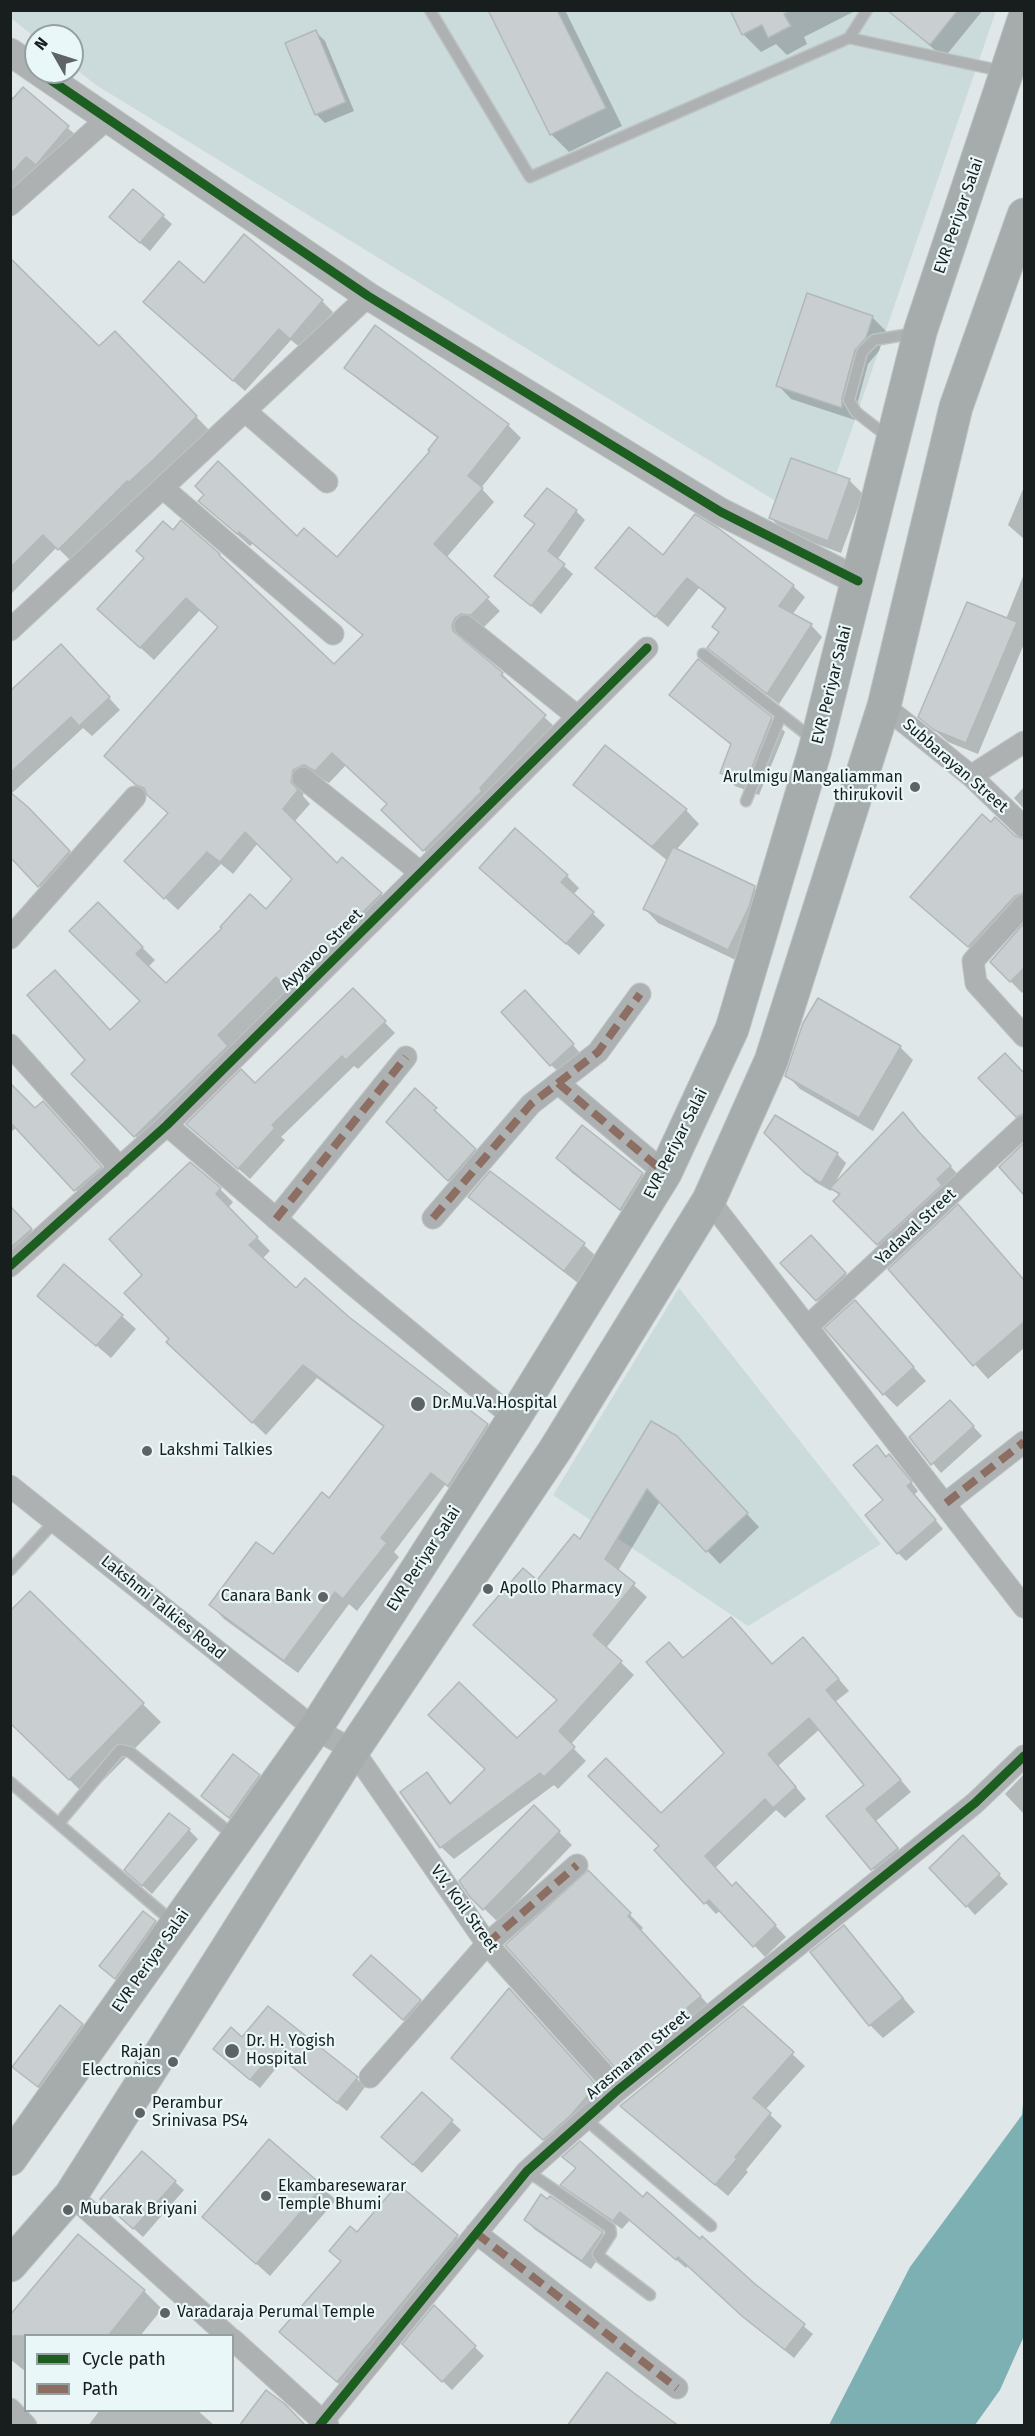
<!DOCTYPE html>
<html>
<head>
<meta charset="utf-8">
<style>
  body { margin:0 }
  #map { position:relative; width:1035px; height:2436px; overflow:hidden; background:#e0e7e8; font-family:"Fira Sans",sans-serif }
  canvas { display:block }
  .frame { position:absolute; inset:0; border:12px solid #181d1e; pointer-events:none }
  .legend { position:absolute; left:24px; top:2334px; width:210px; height:78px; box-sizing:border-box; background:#e9f7f8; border:2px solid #95a0a1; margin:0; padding:8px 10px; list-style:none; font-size:18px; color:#181d1e }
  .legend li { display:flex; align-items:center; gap:12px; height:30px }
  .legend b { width:30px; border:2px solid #95a0a1 }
  .north { position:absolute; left:24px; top:24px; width:60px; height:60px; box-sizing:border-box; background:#e9f7f8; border:2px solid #95a0a1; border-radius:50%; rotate:309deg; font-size:16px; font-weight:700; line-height:24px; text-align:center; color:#181d1e }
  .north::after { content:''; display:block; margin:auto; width:21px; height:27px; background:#5e6465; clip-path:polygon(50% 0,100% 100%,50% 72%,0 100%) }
</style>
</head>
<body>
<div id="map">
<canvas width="1035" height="2436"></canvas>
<div class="frame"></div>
<ul class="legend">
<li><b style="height:8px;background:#1b5e20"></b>Cycle path</li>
<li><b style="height:8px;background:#8d6e63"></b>Path</li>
</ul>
<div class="north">N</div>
</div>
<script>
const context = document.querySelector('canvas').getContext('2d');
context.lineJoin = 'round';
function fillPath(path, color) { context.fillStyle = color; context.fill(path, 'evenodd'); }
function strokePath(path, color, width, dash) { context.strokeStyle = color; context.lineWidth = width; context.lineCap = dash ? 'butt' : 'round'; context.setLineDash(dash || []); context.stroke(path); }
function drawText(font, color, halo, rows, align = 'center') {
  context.font = font + ' "Fira Sans",sans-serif'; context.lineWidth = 4.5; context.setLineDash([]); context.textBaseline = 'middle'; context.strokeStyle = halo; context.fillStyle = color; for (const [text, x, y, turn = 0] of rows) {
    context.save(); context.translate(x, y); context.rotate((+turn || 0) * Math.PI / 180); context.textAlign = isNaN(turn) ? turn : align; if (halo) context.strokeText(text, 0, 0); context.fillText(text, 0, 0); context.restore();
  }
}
const built = new Path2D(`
  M10 11H996L818 527 96 85 72 66V36H36V38L11 18Z
  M679 1288 881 1544 748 1626 553 1495Z`);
const water = new Path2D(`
  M1024 2092V2336L1000 2390 975 2425H829L910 2267 1022 2115Z`);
const shadow = new Path2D(`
  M490 10H565L622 126 569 152 551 134Z
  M731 10H857L804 37 807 44 787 55 776 44 761 52 743 34Z
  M889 10H983L944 58Z
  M316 32 325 41 354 111 325 123 316 114Z
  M23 90 83 141 10 204V95L15 99Z
  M163 216 172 224 150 251 120 226Z
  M10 257 99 348 128 346 209 430 167 473 143 495 141 493 72 562 57 547 12 593Z
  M204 285 322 301 333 312 302 349 291 340 245 391 157 314Z
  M872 317 886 331 879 351 868 364 855 412V420L791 399 778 385Z
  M346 368 508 425 521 438 481 488 494 502 446 558 500 611 484 627 474 626 465 638V643L502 674 514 686 513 688 557 729 437 863 383 810 389 804 346 765 329 783 318 777 306 782 303 796 310 804 294 822 337 865 381 894 393 907 148 1149 73 1074 142 1001 98 904 155 960 148 967 166 986 266 911 294 879 258 843 233 874 221 864 178 910 138 873 169 814 119 769 220 628 200 610 154 660 112 622 173 532 219 555 334 666 364 636 253 543 250 546 200 501 297 538 338 559 432 452 439 439 359 380Z
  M849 480 863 494 841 553 784 532 771 518Z
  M1024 487V539L1008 525Z
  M576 511 585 520 557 560 573 574 541 614 496 576 536 526 526 516Z
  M717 529 793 586 805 597 792 615 811 625 822 637 779 704 720 659 709 647 720 633 726 610 699 588 668 627 597 568 664 557Z
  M1024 574V644L978 754 948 742 920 717 1006 619Z
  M72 657 120 710 92 736 83 728 11 794 40 820 80 864 50 897 10 855V691Z
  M671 695 771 718 785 732 759 795 735 786 722 773 732 746Z
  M575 785 686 810 699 824 676 850 754 888 768 901 742 963 658 923 645 909 668 861 589 798Z
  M1024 787V809L1014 798Z
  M991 824 1020 841 1024 840V910L981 958 924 909Z
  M567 876 579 888 573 895 605 925 579 955 493 880Z
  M1024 926V991L1022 993 992 962Z
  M353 990 395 1033 358 1069 354 1066 281 1137 285 1140 250 1179 188 1124 255 1085Z
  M534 1001 581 1054 560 1073 551 1065Z
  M900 1047 913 1060 873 1131 800 1089 787 1075Z
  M1014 1063 1024 1075V1123L1016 1115Z
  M10 1085 35 1110 55 1115 113 1180 88 1203 17 1127 10 1133Z
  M415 1090 483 1159 458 1189 388 1122Z
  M903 1114 962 1179 890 1256 835 1201 840 1196 832 1188 831 1191 815 1182 766 1133 775 1117 837 1154 846 1163 835 1183Z
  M1024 1145V1193L1001 1167Z
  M558 1158 642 1174 656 1188 635 1222 571 1172Z
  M490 1173 584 1245 598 1258 578 1283 484 1210 470 1197Z
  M220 1189 233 1202 228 1208 270 1251 262 1259 296 1290 348 1318 487 1425 500 1438 462 1498 445 1485 394 1552 399 1557 357 1611 349 1604 298 1673 224 1619 211 1605 273 1556 329 1500 385 1428 317 1378 266 1435 181 1355 171 1339 126 1293Z
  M958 1206 1024 1280V1348L988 1379 890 1269Z
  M10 1207 44 1243 10 1270Z
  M819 1246 854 1283 826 1309 783 1263Z
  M39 1296 122 1316 136 1329 111 1358Z
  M855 1302 926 1381 897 1407 884 1394Z
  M959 1411 982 1436 941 1473 911 1437Z
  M877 1447 887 1458 889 1456 897 1464 918 1491 914 1495 943 1529 906 1561 898 1553 885 1500Z
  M689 1451 759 1527 720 1564 660 1501 618 1571 647 1597 606 1648 634 1675 570 1745 586 1761 558 1789 554 1785 454 1859 441 1847 427 1774 452 1804 558 1700 537 1582 580 1541Z
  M30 1593 161 1722 87 1797 10 1721Z
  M731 1619 773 1665 814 1650 849 1691 835 1702 911 1792 876 1821 908 1860 883 1880 828 1816 867 1785 820 1729 778 1766 806 1799 785 1818 776 1810 715 1868 733 1887 747 1895 786 1937 765 1957 721 1910 716 1914 656 1850 661 1846V1815L726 1753 684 1660Z
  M1024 1774V1814L1005 1794Z
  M259 1776 267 1785 238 1826 203 1796Z
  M534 1807 572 1845 498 1922 471 1896Z
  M189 1830 198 1839 152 1894 135 1879Z
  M963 1838 1008 1884 975 1915 967 1906Z
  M588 1872 643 1928 641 1930 713 2010 634 2085 507 1945Z
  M155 1922 163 1931 124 1987 101 1966Z
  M844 1927 915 2012 883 2038 870 2025Z
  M364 1984 420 2001 429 2010 413 2028Z
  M523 2003 609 2100 557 2152 467 2071Z
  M743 2008 805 2066 765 2110 782 2126 746 2170 748 2172 728 2196 622 2106Z
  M82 2025 91 2034 47 2095 14 2067Z
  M243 2039 357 2079 365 2087 347 2111 283 2060 260 2088 224 2058Z
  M422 2094 461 2130 422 2173 392 2146Z
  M269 2141 336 2200 270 2276 204 2217Z
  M577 2169 643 2199 754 2285 813 2334 794 2358 754 2325 688 2265 686 2268 630 2220 622 2229 571 2193 562 2185Z
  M175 2182 184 2190 143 2237 111 2208Z
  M399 2186 468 2247 348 2392 292 2343 357 2234Z
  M526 2220 602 2233 610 2242 591 2269 534 2229Z
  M79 2236 144 2291 162 2309 140 2336H26V2372L10 2359V2318Z
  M434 2308 484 2356 452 2390 404 2344Z
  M100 2410H197L215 2426H88Z`);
const building = new Path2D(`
  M488 10H557L606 108 550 135Z
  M730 10H791L784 14 791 26 768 38 762 25 742 35Z
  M887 10H958L930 45Z
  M316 30 346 102 315 115 285 43Z
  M23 87 69 126 36 165 26 157 10 175V102Z
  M133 189 164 215 140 243 109 217Z
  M244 234 323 300 290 339 279 329 233 381 143 302 179 261 204 283Z
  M10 258 99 346 115 331 197 416 153 460 129 482 127 481 58 550 43 535 10 568Z
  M807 293 873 316 866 338 855 350 842 398V408L776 386Z
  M375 325 509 424 468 476 483 488 434 544 489 597 471 615 461 614 455 618 452 625 453 631 503 673 501 675 546 715 480 788 482 791 423 851 381 810 387 804 332 753 315 771 304 765 293 770 291 782 298 790 283 809 337 863 342 857 382 893 287 988 276 977 218 1035 228 1046 134 1137 71 1074 85 1060 27 995 55 970 110 1030 140 1001 69 931 98 902 143 947 136 954 166 983 222 928 220 927 250 894 266 909 292 879 245 832 220 862 207 852 164 899 124 861 168 813 147 795 144 788 136 785 104 756 218 627 186 598 140 648 97 609 144 558 136 551 163 521 173 530 181 520 220 554 219 555 334 664 363 635 239 532 237 534 198 501 204 495 195 486 218 461 297 536 304 528 337 557 430 451 428 450 438 437 344 368Z
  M791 458 850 479 828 541 769 518Z
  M547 488 577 510 548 551 565 564 531 606 494 576 535 524 524 516Z
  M695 514 718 528 794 585 779 606 812 624 767 694 707 648 719 632 712 627 726 608 687 578 655 617 595 568 629 527 663 555Z
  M967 602 1017 622 966 743 934 730 918 717Z
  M61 644 110 697 79 726 71 717 10 773V691Z
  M698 659 772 717 746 782 720 773 731 744 669 695Z
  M605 745 687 809 652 847 573 785Z
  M10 792 28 807 70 851 38 887 10 857Z
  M982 814 991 822 995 817 1015 836 1024 839V893L1015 896 968 947 910 897Z
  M515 828 568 875 561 882 594 912 566 944 479 868Z
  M673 847 755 886 749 907 728 950 643 909Z
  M1024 923V968L1010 982 990 962Z
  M353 988 386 1021 346 1060 342 1056 272 1125 275 1128 238 1169 186 1124 241 1069 255 1083Z
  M525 990 574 1044 550 1066 501 1012Z
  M818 998 901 1046 859 1118 785 1076 803 1023Z
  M1005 1053 1024 1073V1114L1016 1117 978 1078Z
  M10 1083 35 1108 43 1101 102 1167 74 1191 10 1122Z
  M415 1088 437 1108 434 1110 476 1149 448 1181 386 1122Z
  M903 1112 919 1132 951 1166 937 1179 942 1185 877 1245 833 1201 840 1194 830 1188Z
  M775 1115 838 1153 821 1183 805 1173 764 1133Z
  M582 1125 643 1173 620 1210 556 1158Z
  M1024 1143V1195L999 1167Z
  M190 1162 221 1188 216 1194 258 1237 249 1245 296 1288 305 1278 349 1317 488 1424 448 1486 431 1473 381 1538 387 1543 343 1599 335 1592 284 1661 209 1605 256 1542 273 1554 322 1492 329 1498 384 1426 303 1365 252 1423 166 1342 169 1339 124 1293 142 1275 109 1239Z
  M490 1171 585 1243 564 1271 468 1197Z
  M958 1204 1024 1280V1322L973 1366 888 1269Z
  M10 1206 32 1229 10 1248Z
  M811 1235 846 1273 816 1301 780 1263Z
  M64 1264 123 1315 96 1346 37 1296Z
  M855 1300 914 1367 883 1395 824 1328Z
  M950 1400 974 1426 931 1465 909 1437Z
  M651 1421 677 1436 748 1513 706 1552 647 1489 605 1559 635 1583 593 1635 622 1661 559 1731 575 1747 544 1777 540 1773 440 1848 400 1792 427 1772 450 1804 485 1769 428 1715 459 1682 517 1738 557 1700 473 1625 523 1568 537 1580 574 1534 580 1539Z
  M877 1445 886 1457 889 1454 912 1482 907 1486 936 1520 897 1554 865 1515 883 1500 853 1465Z
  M30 1591 144 1703 69 1780 10 1723V1611Z
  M731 1617 772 1664 803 1637 839 1679 826 1690 901 1780 866 1809 898 1848 871 1870 826 1816 864 1785 809 1718 768 1754 796 1787 773 1808 765 1799 705 1856 732 1886 736 1882 776 1925 753 1947 709 1900 704 1904 654 1850 659 1846 588 1776 606 1758 661 1813 724 1753 646 1662 669 1642 683 1658Z
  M233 1754 260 1775 229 1818 201 1796Z
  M534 1805 560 1831 483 1910 470 1897 459 1881Z
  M169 1813 190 1829 142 1886 124 1870Z
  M963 1835 1000 1874 966 1907 929 1868Z
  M588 1870 631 1913 628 1916 701 1996 687 2008 692 2014 619 2072 505 1945Z
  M143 1911 156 1921 115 1979 99 1966Z
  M844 1925 903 1998 869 2026 810 1952Z
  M371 1955 421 2000 403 2020 353 1975Z
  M509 1988 600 2089 596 2086 571 2115 543 2140 451 2058Z
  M60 2005 83 2024 38 2087 12 2067Z
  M268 2006 358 2077 337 2103 274 2052 250 2080 213 2049 231 2027 242 2037Z
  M743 2006 794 2052 753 2098 771 2113 735 2157 737 2159 715 2185 620 2106Z
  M422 2092 453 2120 413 2165 381 2137Z
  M269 2139 323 2186 256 2264 202 2217Z
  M580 2141 643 2197 647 2192 700 2239 702 2236 755 2284 805 2324 785 2350 743 2317 678 2257 676 2260 620 2212 613 2221 560 2185 576 2168 562 2157Z
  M142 2151 176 2181 133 2229 100 2199Z
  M398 2184 458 2235 337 2382 279 2332 341 2261 329 2251 350 2226 357 2232Z
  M541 2194 547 2199 550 2196 603 2232 582 2261 524 2220Z
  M78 2234 145 2290 108 2336H10V2315Z
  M434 2305 476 2346 442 2382 402 2344Z
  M607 2372 634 2393 679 2426H567Z
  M266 2390 285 2404 306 2426H239Z`);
const service = new Path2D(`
  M430 10 530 177 849 38
  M867 10 849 38 1002 71
  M888 437 856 412 849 400 862 352 874 340 916 333
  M703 654 814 740
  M746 801 781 715
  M10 1570 55 1521
  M10 1782 174 1923
  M59 1823 120 1750 130 1752 234 1836
  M585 2119 711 2226
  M527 2171 610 2228 611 2234 598 2254 601 2258 650 2295`);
const minor = new Path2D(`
  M10 205 107 119
  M245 411 327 482
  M163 488 333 634
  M465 626 578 717
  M10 630 368 296
  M884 706 971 776 1024 827
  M971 776 1024 742
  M303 778 421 873
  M1024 905 973 961 976 983 1024 1036
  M10 938 135 797
  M10 1045 120 1168
  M558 1083 665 1173
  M167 1125 351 1283 514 1418
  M709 1200 1024 1607
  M433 1218 531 1104 598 1052 640 994
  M276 1219 406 1057
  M10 1266 167 1125 647 648
  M807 1327 1024 1126
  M10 1486 315 1729 353 1750 487 1944 618 2090
  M946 1503 1024 1442
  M370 2077 487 1944 577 1865
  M71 2195 228 2336
  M476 2233 677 2388
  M232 2339 328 2426
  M10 2409 26 2426
  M319 2426 527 2171 618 2090 975 1803 1024 1756`);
const tertiary = new Path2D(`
  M10 52 36 70
  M39 72 368 296 721 512 858 581`);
const primary = new Path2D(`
  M10 2159 315 1729 514 1418 665 1173 732 1029 815 750 920 332 1024 20
  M10 2265 71 2195 353 1750 555 1450 709 1200 771 1061 884 706 956 407 1024 215`);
const quiet = new Path2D(`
  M558 1083 665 1173
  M433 1218 531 1104 598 1052 640 994
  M276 1219 406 1057
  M946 1503 1024 1442
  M487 1944 577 1865
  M476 2233 677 2388`);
const cycleway = new Path2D(`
  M39 72 368 296 721 512 858 581
  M10 1266 167 1125 647 648
  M319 2426 527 2171 618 2090 975 1803 1024 1756`);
const markers = [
  [915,787,6,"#5e6465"],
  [418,1404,8,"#5e6465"],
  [147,1451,6,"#5e6465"],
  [488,1589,6,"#5e6465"],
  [323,1597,6,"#5e6465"],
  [232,2051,8,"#5e6465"],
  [173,2062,6,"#5e6465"],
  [140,2113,6,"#5e6465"],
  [266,2196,6,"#5e6465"],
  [68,2210,6,"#5e6465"],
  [165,2313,6,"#5e6465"]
];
const streetNames = [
  ["EVR Periyar Salai",959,216,-71],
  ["EVR Periyar Salai",832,685,-76],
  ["Subbarayan Street",955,766,41],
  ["Ayyavoo Street",322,950,-45],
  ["EVR Periyar Salai",676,1144,-63],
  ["Yadaval Street",916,1227,-43],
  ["EVR Periyar Salai",424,1559,-57],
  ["Lakshmi Talkies Road",163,1608,39],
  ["V.V. Koil Street",464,1909,54],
  ["EVR Periyar Salai",151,1961,-55],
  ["Arasmaram Street",638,2055,-40]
];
const poiNames = [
  ["Arulmigu Mangaliamman",903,778,"right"],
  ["thirukovil",903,796,"right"],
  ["Dr.Mu.Va.Hospital",432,1404],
  ["Lakshmi Talkies",159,1451],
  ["Apollo Pharmacy",500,1589],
  ["Canara Bank",311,1597,"right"],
  ["Dr. H. Yogish",246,2042],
  ["Hospital",246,2060],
  ["Rajan",161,2053,"right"],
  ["Electronics",161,2071,"right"],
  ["Perambur",152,2104],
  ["Srinivasa PS4",152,2122],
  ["Ekambaresewarar",278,2187],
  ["Temple Bhumi",278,2205],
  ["Mubarak Briyani",80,2210],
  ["Varadaraja Perumal Temple",177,2313]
];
fillPath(built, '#cbdadb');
fillPath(water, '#7db0b3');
fillPath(shadow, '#0003');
fillPath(building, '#c9cfd0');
strokePath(building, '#b2b8b8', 1.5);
strokePath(service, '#bdc2c3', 13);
strokePath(minor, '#bdc2c3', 23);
strokePath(tertiary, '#bdc2c3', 29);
strokePath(primary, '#bdc2c3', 35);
strokePath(service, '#aeb1b2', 10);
strokePath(minor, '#aeb1b2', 21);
strokePath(tertiary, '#aeb1b2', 27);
strokePath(primary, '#a6abab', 33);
strokePath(quiet, '#8d6e63', 8, [15, 8]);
strokePath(cycleway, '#1b5e20', 9);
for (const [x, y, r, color] of markers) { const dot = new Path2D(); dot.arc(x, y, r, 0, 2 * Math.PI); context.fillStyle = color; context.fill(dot); strokePath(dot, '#e9f7f8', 2); }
drawText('16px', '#181d1e', '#e9f7f8', streetNames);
drawText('16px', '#181d1e', '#e9f7f8', poiNames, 'left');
</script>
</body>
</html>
